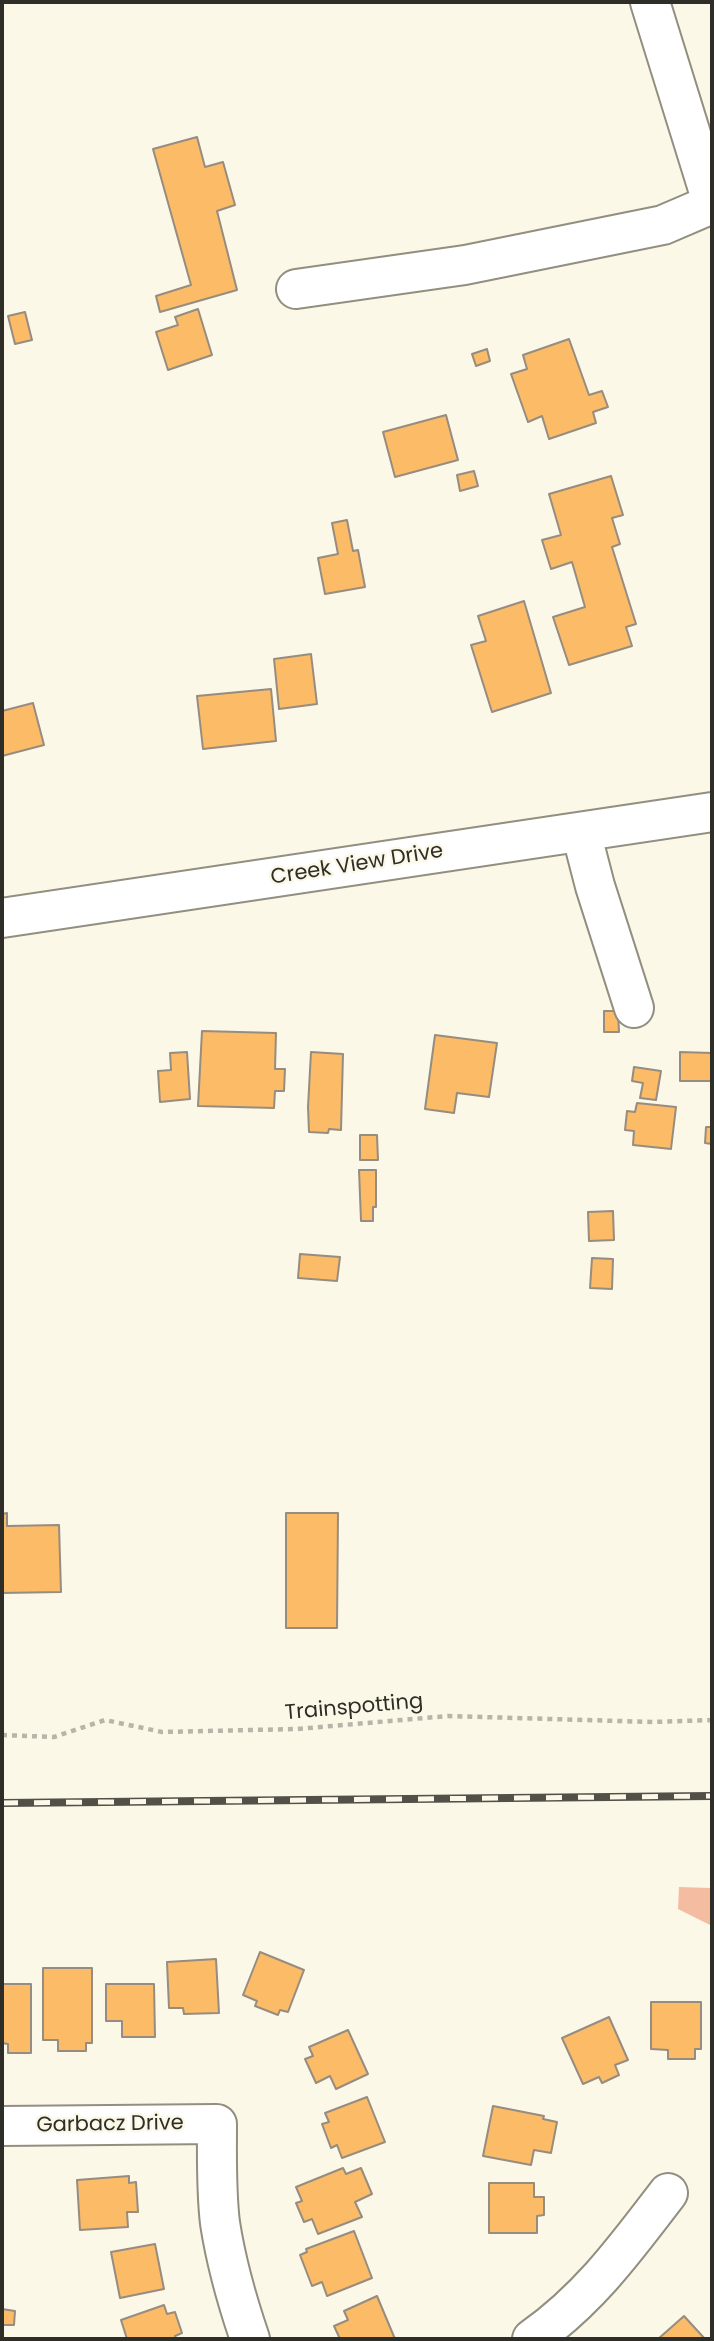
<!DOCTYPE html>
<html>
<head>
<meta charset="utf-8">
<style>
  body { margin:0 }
  #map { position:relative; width:714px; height:2341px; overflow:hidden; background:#fcf8e8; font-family:Poppins,sans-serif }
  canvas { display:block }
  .frame { position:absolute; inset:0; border:4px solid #2f2d27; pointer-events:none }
</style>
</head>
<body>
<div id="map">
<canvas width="714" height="2341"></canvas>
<div class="frame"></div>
</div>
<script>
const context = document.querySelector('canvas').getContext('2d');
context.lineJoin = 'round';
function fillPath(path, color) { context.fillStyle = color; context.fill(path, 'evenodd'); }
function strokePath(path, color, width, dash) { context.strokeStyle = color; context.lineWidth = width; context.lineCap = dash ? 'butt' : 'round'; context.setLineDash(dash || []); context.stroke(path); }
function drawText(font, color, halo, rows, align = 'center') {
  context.font = font + ' Poppins,sans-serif'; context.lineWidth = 5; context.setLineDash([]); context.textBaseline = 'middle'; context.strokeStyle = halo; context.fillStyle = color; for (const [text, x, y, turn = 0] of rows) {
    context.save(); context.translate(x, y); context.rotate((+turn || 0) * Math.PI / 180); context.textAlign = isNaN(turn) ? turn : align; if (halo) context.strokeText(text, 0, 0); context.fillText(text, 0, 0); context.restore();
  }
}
const green = new Path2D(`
  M679 1887 712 1888V1926L678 1909Z`);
const building = new Path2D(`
  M197 137 205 167 223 162 235 205 217 211 237 290 160 312 156 296 191 285 153 149Z
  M198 309 212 355 168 370 156 332 178 325 175 317Z
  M25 312 32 340 15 344 8 316Z
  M569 339 589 395 602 391 608 407 593 412 596 423 549 439 542 416 528 422 511 374 527 369 523 355Z
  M487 349 490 361 476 366 472 354Z
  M446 415 458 460 395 477 383 432Z
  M474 471 478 486 460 491 457 475Z
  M611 476 623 515 612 518 620 544 612 547 636 624 626 627 632 646 569 665 553 617 585 607 572 562 551 569 542 540 561 535 549 494Z
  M347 520 353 551 358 550 365 587 325 594 318 558 338 554 332 523Z
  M524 601 551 693 492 712 471 645 486 641 478 616Z
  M311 654 317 704 279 709 274 659Z
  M271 689 276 741 203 749 197 696Z
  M33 703 44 745 2 756V711Z
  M604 1011H618L619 1032H604Z
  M202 1031 276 1033 275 1069H285L284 1091H275L274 1108 198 1106Z
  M435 1035 497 1043 489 1097 457 1093 454 1113 425 1109Z
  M187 1052 190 1099 160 1102 158 1071 171 1070 170 1053Z
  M311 1052 343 1054 341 1130 329 1129 328 1133 309 1132 308 1107Z
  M680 1052 712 1053V1081H680Z
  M634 1067 661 1071 656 1100 640 1098 643 1083 632 1081Z
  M637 1103 676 1107 671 1149 633 1145 634 1131 625 1130 627 1111 635 1112Z
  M706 1127H712V1144L705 1143Z
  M360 1135H377L378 1160H360Z
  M359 1170H376V1207H373V1221H361Z
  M613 1211 614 1240 589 1241 588 1212Z
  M300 1254 340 1257 337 1281 298 1278Z
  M592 1258 613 1259 612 1289 590 1288Z
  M7 1513V1526L59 1525 61 1592 2 1593V1514Z
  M286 1513H338L337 1628H286Z
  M260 1952 304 1970 288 2012 280 2010 278 2015 255 2006 257 2001 243 1995Z
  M216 1959 219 2013 184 2014 183 2008H169L167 1962Z
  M43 1968H92V2043H86V2051H58V2040H43Z
  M2 1984H31V2053H8V2044L2 2043Z
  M106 1984H154L155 2037H122V2021H106Z
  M651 2002H701V2049H695V2059H668V2050L651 2049Z
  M609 2017 628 2060 615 2065 619 2075 602 2083 599 2077 583 2084 562 2038Z
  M348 2030 368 2074 336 2089 330 2076 316 2083 305 2059 313 2056 309 2047Z
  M367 2097 385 2142 342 2158 337 2145 331 2148 322 2124 329 2122 325 2113Z
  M493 2106 544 2116 543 2119 557 2122 551 2153 534 2150 531 2165 483 2156Z
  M343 2168 346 2174 361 2168 372 2194 355 2202 362 2217 318 2234 312 2219 304 2222 296 2203 302 2201 296 2187Z
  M129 2176V2183L136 2182 138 2212H127L128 2227 80 2230 77 2180Z
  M489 2183H534V2197H544V2215L537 2216V2233H489Z
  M354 2231 372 2278 327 2296 322 2282 312 2286 300 2255 307 2252 306 2249Z
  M155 2244 164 2289 120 2298 111 2252Z
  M377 2296 395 2339H340L334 2326 348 2320 344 2311Z
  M164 2305 167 2314 175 2312 182 2333 175 2336 176 2339H127L121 2320Z
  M2 2309 15 2311 14 2325H2Z
  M684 2316 705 2339H658Z`);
const path = new Path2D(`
  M2 1735 54 1737 105 1720 162 1732 297 1729 448 1716 653 1722 712 1720`);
const minor = new Path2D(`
  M650 2 712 202
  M296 289 465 265 663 225 712 204
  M581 832 595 886 634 1008
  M2 918 712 812
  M2 2126 217 2124C217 2157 216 2190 220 2223 226 2262 237 2301 250 2339
  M532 2339C589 2299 626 2248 668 2193`);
const rail = new Path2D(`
  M2 1803 712 1796`);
const streetNames = [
  ["Creek View Drive",357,865,-9],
  ["Trainspotting",354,1708,-5],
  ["Garbacz Drive",110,2125,-1]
];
fillPath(green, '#f4bda2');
fillPath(building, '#fcbb66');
strokePath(building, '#968c80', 2);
strokePath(minor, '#928e80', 42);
strokePath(path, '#b8b5a8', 4.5, [5, 5]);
strokePath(minor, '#fff', 38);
strokePath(rail, '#535049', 8);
strokePath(rail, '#fcf8e8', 5, [16]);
drawText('21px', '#2f2d27', '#fcf8e8', streetNames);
</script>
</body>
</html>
